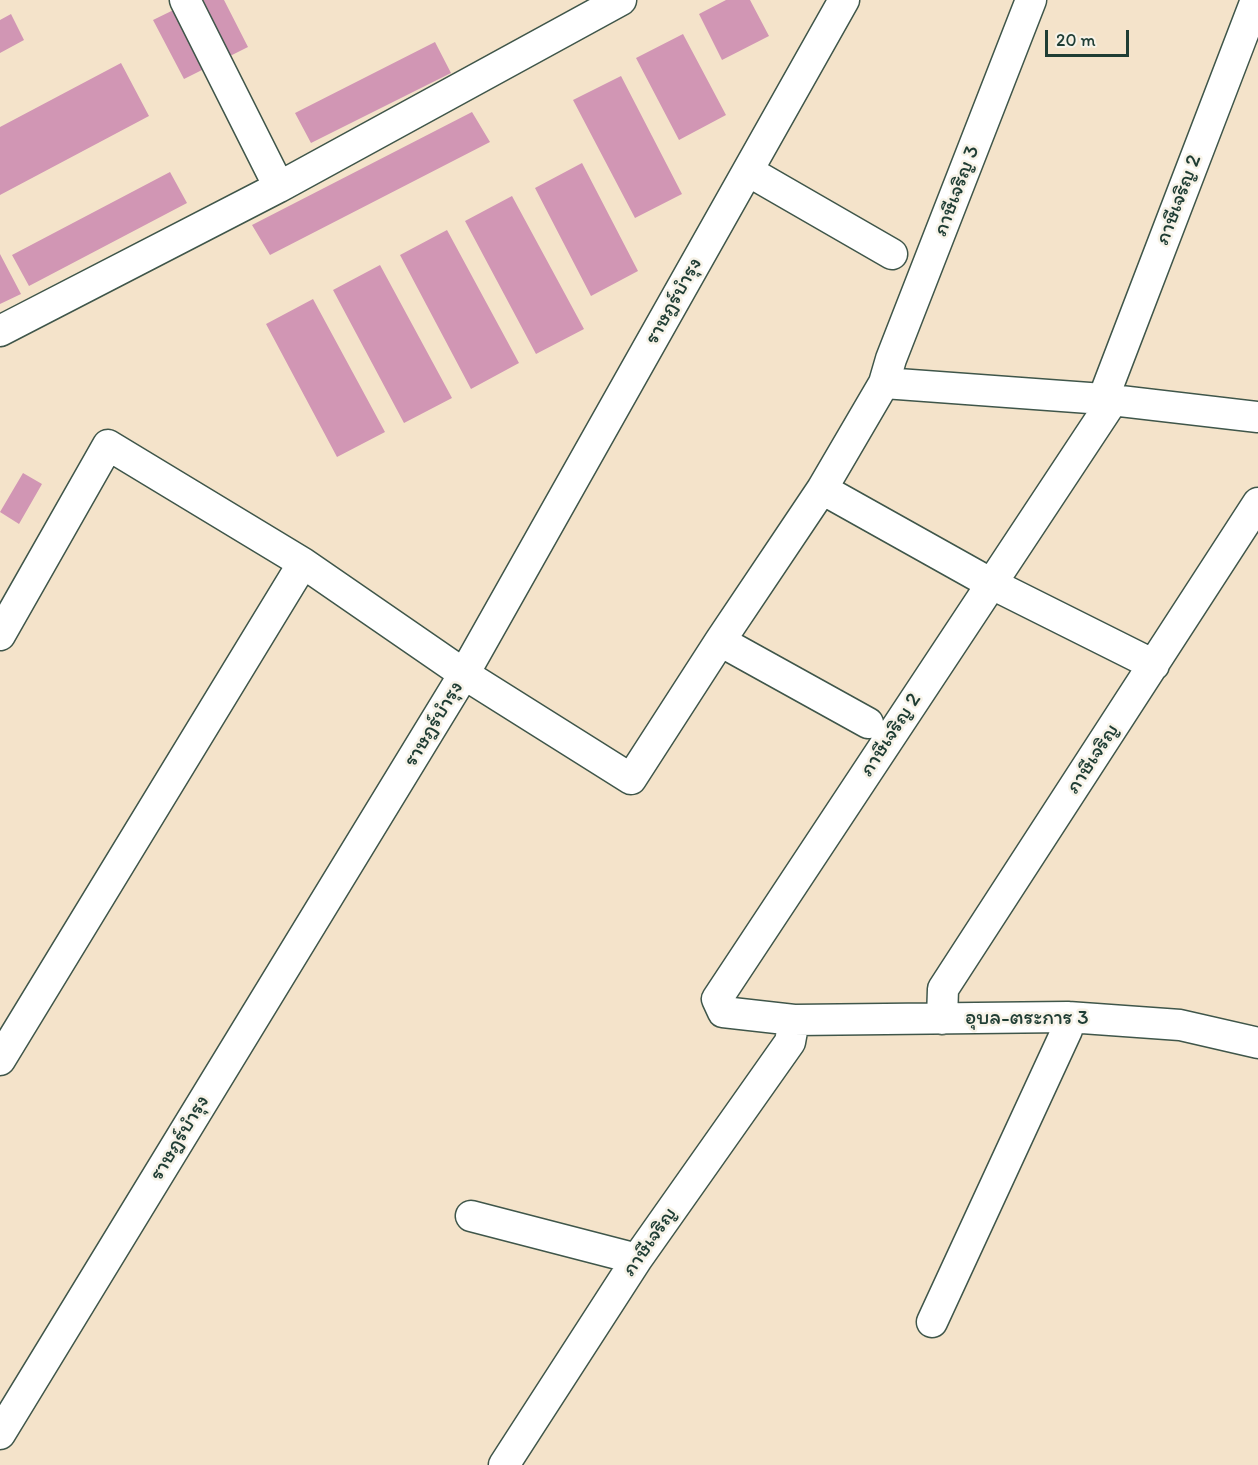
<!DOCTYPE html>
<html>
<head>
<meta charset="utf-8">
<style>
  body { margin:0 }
  #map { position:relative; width:1258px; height:1465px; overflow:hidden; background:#f4e3ca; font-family:Itim,sans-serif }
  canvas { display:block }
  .scale { position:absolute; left:1045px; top:30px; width:84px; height:27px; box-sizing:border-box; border:3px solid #1f3d34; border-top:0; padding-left:8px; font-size:18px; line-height:21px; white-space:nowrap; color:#1f3d34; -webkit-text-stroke:4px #f7f3e8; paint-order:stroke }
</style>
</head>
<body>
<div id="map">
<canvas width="1258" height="1465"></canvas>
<div class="scale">20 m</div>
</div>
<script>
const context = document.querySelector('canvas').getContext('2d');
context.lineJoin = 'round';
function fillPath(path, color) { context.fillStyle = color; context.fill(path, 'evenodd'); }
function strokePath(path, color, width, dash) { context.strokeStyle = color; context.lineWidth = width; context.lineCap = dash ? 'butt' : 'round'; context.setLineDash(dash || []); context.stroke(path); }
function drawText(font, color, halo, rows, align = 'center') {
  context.font = font + ' Itim,"Playpen Sans Thai",sans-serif'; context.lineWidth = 5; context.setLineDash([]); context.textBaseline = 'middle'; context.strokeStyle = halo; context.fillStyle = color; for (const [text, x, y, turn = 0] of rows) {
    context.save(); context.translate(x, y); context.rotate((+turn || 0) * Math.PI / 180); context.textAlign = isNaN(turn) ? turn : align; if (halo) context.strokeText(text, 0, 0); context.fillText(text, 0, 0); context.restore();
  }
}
const building = new Path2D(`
  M194 0H224L248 47 184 79 153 20Z
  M726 0H750L769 36 722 60 699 14Z
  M11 14 24 40 0 53V20Z
  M683 34 726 115 679 140 636 58Z
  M435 42 451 73 311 143 295 113Z
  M121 63 149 116 0 195V127Z
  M621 76 682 194 635 218 573 100Z
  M472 112 490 142 270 255 252 225Z
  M582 163 638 271 591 296 535 188Z
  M170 172 187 203 29 286 12 255Z
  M512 196 584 329 536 354 465 221Z
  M447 230 519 363 471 389 400 255Z
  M0 254 21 294 0 304Z
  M380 265 452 398 404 423 333 290Z
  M313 299 385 432 337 457 266 324Z
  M23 473 42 484 19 524 0 512Z`);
const minor = new Path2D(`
  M185 0 279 187
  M748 171 892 254
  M0 331 279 187 621 0
  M884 383 891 359 1031 0
  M1103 399 1256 0
  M1113 400 717 999 723 1012 794 1020 1068 1017 1180 1025 1258 1043
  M822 489 990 583 1154 665
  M0 635 108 445 303 563 464 674 631 779 720 641 822 489 884 383 1103 399 1258 417
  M720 641 868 723
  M942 1019 943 989 1258 503
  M0 1060 303 563
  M471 1216 637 1259
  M932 1322 1067 1030 1068 1017
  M0 1434 464 674 844 0
  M504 1465 637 1259 790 1042 794 1020`);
const streetNames = [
  ["ภาษีเจริญ 3",957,191,-69],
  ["ภาษีเจริญ 2",1179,200,-69],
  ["ราษฎร์บำรุง",674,301,-61],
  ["ราษฎร์บำรุง",434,724,-59],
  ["ภาษีเจริญ 2",891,735,-57],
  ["ภาษีเจริญ",1093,759,-57],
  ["อุบล-ตระการ 3",1027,1019],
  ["ราษฎร์บำรุง",180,1138,-59],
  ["ภาษีเจริญ",650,1242,-55]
];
fillPath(building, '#d196b4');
strokePath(minor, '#3f564a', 33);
strokePath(minor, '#fff', 30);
drawText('21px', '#1f3d34', '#f7f3e8', streetNames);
</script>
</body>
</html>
